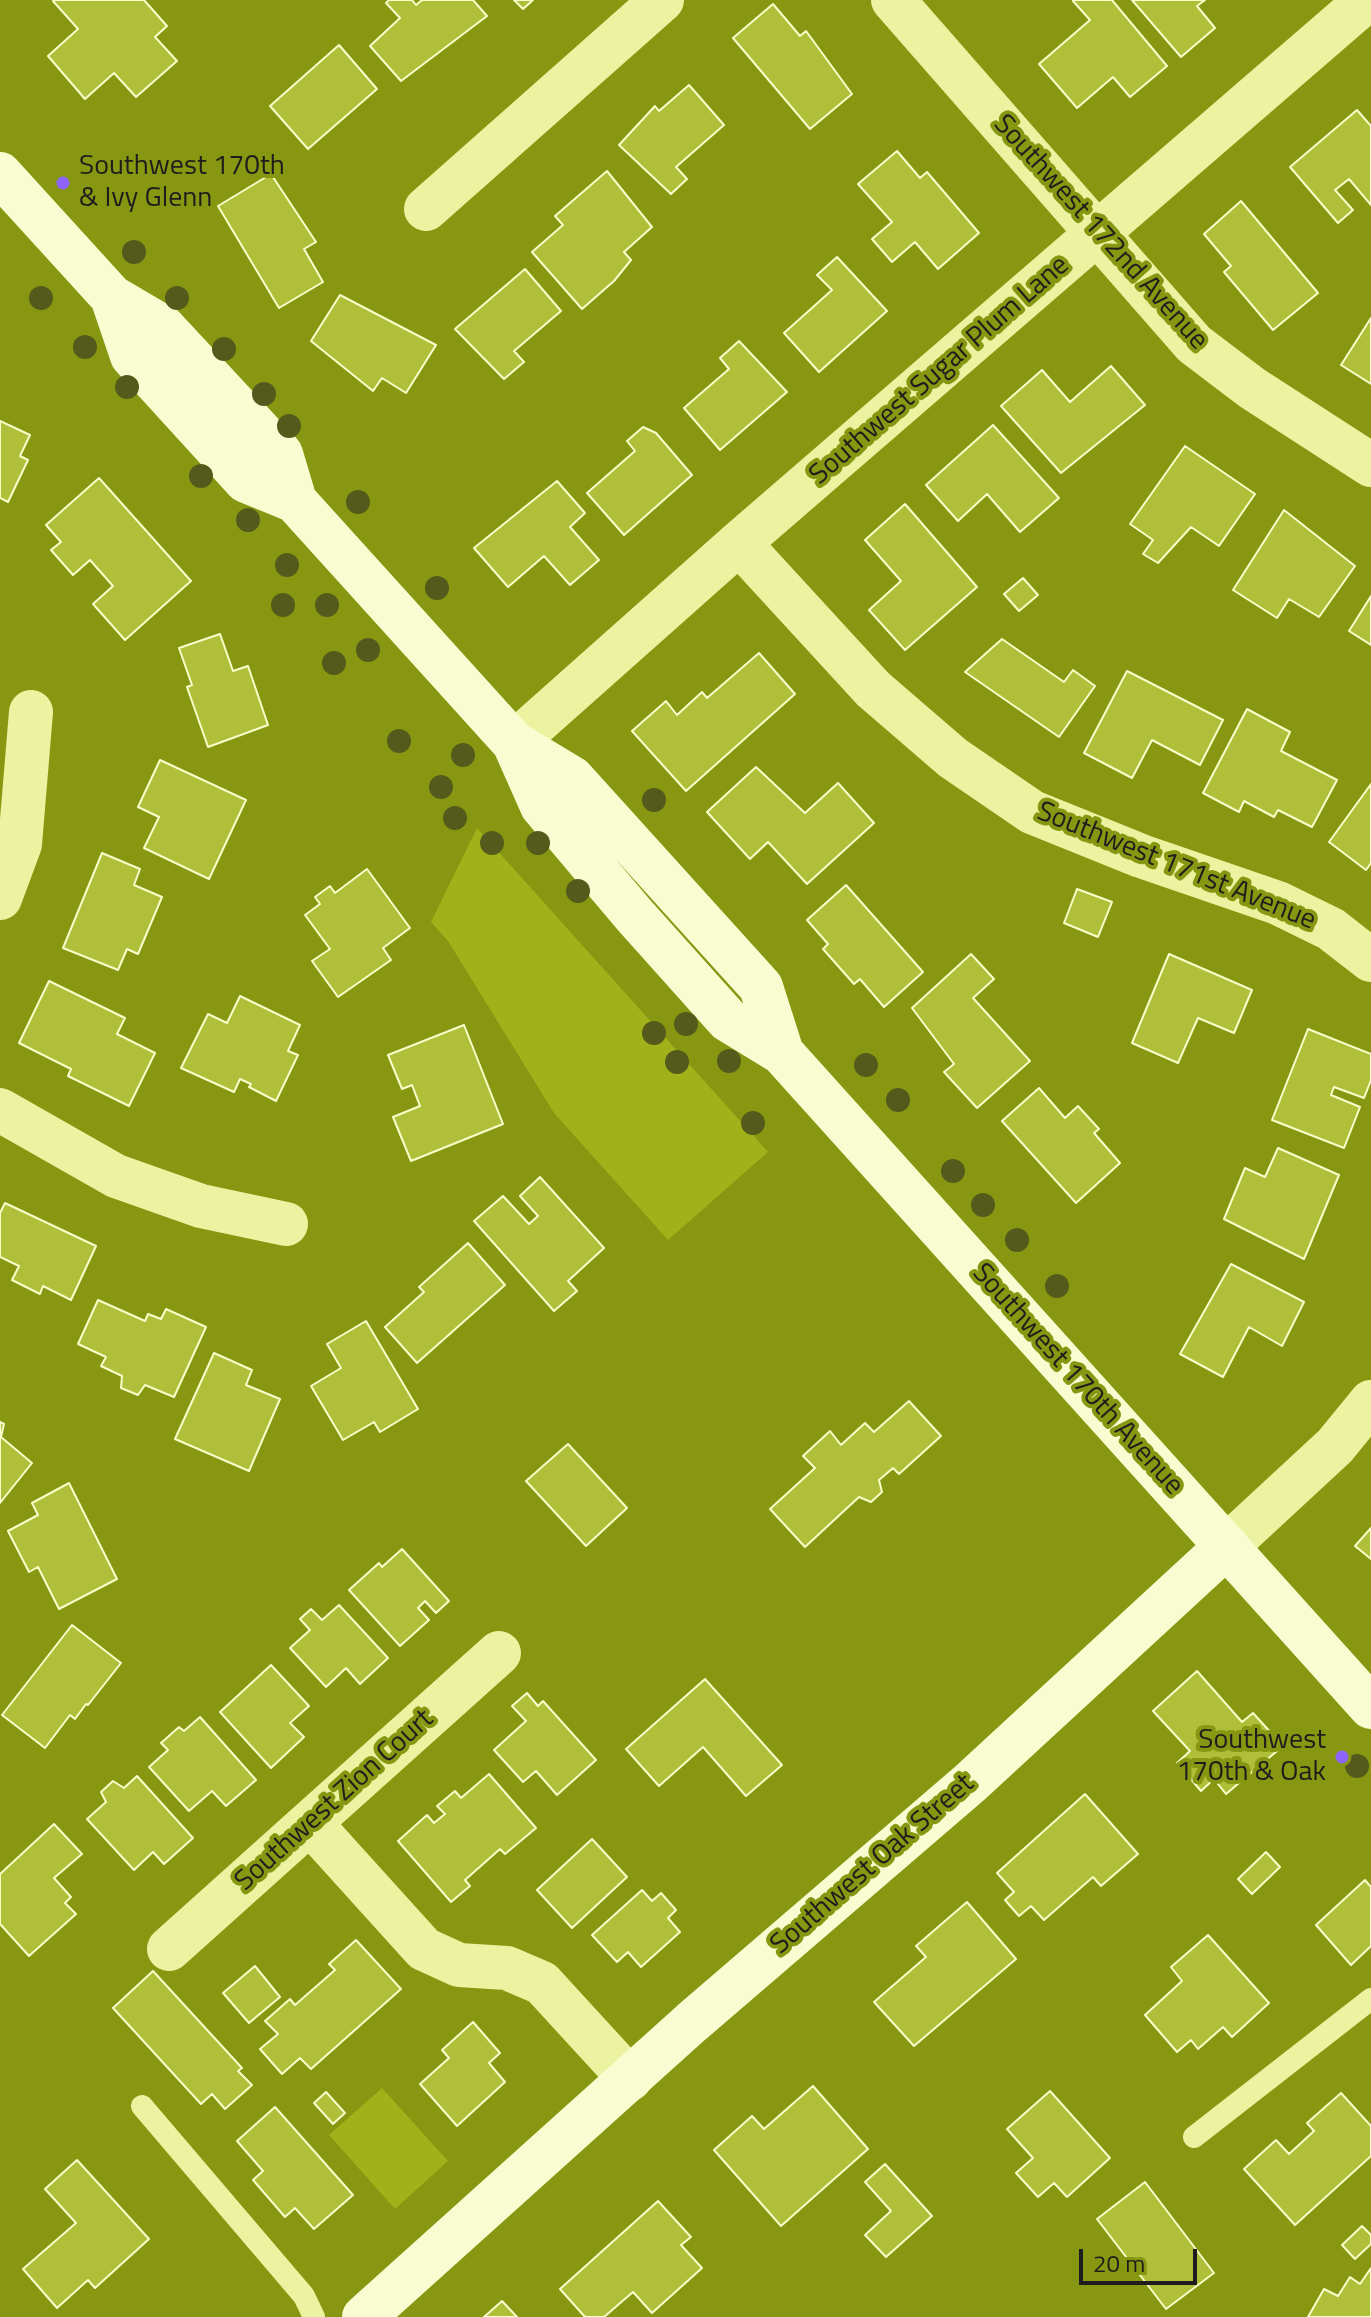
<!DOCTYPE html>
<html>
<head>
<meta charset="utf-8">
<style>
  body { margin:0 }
  #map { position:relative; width:1371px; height:2317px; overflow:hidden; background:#879711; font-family:"Titillium Web",sans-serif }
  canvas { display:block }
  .scale { position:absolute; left:1079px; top:2249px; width:118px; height:36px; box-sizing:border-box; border:4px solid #1d1d1d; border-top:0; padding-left:10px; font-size:24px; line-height:28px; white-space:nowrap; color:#1d1d1d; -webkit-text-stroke:6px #879711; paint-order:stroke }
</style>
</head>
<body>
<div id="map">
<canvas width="1371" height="2317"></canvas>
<div class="scale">20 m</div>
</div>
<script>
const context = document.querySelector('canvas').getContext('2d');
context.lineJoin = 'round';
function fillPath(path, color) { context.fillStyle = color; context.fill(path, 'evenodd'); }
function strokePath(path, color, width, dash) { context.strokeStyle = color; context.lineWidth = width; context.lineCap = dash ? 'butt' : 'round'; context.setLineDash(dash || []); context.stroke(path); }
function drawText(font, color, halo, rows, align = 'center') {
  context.font = font + ' "Titillium Web",sans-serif'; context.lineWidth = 8; context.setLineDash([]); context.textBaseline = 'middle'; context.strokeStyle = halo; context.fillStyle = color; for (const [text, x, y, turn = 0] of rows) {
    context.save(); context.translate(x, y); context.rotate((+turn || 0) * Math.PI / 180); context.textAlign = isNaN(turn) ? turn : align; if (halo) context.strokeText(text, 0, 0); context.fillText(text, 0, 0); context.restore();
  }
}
const green = new Path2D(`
  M477 828 768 1152 668 1240 554 1113 448 941 431 922Z
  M382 2088 448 2161 395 2209 329 2135Z`);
const building = new Path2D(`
  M54 0H144L167 26 155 37 177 61 136 97 114 73 85 99 48 56 78 29 53 1Z
  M389 0H412L416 5 422 0H473L487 16 401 81 370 46 400 18 386 3Z
  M514 0H533L523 9Z
  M1075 0H1112L1167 66 1130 97 1113 77 1077 108 1039 64 1090 20 1073 1Z
  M1132 0H1205L1197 6 1215 28 1181 57Z
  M773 4 800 36 806 31 852 94 810 129 733 38Z
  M339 45 377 89 308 149 270 106Z
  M689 85 724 125 676 167 687 179 671 194 619 145 655 106 659 111Z
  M1357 110 1371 126V205L1349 179 1335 190 1353 210 1338 223 1290 167Z
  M897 151 920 178 927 172 979 233 938 269 915 242 892 262 872 239 892 222 858 184Z
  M607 171 652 227 624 252 631 260 614 281 582 309 532 252 563 225 555 216Z
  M271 174 316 242 304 249 323 282 279 308 218 206Z
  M1241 201 1318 293 1273 330 1224 272 1231 266 1204 234Z
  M837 257 887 311 819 372 784 333 832 290 817 275Z
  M525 269 561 311 514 351 524 362 504 379 455 329Z
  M340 295 436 345 406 393 382 378 373 391 311 341Z
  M1371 318V384L1341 365Z
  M739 341 787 392 720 450 684 408 729 369 720 358Z
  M1111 366 1145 405 1061 473 1001 406 1042 370 1070 402Z
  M0 421 30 435 20 456 28 460 8 502 0 498Z
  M993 425 1059 498 1020 532 987 494 958 521 926 485Z
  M643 427 656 433 692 475 624 535 587 493 635 451 627 441Z
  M1185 446 1255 494 1219 546 1191 527 1158 563 1143 554 1153 540 1130 524Z
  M99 478 191 581 125 640 93 604 113 586 90 560 73 575 51 550 61 542 46 525Z
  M557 481 585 513 570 527 599 560 570 585 544 556 508 587 474 548Z
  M905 504 977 587 905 650 869 610 901 581 865 540Z
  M1284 510 1355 566 1319 617 1289 599 1277 618 1233 590Z
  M1023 578 1038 595 1019 611 1004 594Z
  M1371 596V645L1349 631Z
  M220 634 233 671 248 666 268 725 208 747 187 687 192 685 179 648Z
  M1002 639 1064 682 1073 670 1095 686 1059 737 965 672Z
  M759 653 795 694 686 791 632 731 666 701 677 715 702 692 707 698Z
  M1127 671 1223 720 1200 765 1152 740 1132 778 1084 753Z
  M1247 709 1290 732 1281 751 1337 780 1312 827 1278 810 1274 817 1244 801 1239 812 1203 793Z
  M160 760 246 800 209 879 144 848 159 817 138 807Z
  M756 767 805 813 838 783 874 823 807 884 768 842 750 859 707 812Z
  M1371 784V863L1366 870 1329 842Z
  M102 853 140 869 134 885 162 897 138 954 127 949 118 970 63 948Z
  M367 869 410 928 383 948 391 960 338 997 312 961 330 949 305 915 320 904 315 897 330 886 335 893Z
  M846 885 923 972 884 1007 860 979 854 984 823 949 828 944 807 920Z
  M1077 889 1112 902 1098 937 1064 923Z
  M971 954 994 979 973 998 1030 1061 977 1108 944 1072 954 1064 912 1008Z
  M1169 954 1252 990 1234 1033 1198 1018 1178 1063 1132 1043Z
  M49 981 125 1018 117 1034 155 1053 129 1106 68 1076 71 1069 19 1043Z
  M240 996 300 1025 288 1051 298 1055 276 1101 249 1087 251 1084 240 1079 234 1092 181 1068 208 1014 227 1023Z
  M464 1025 503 1124 411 1161 393 1117 420 1106 412 1085 402 1089 388 1055Z
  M1308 1029 1371 1054V1080L1364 1098 1334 1087 1331 1095 1360 1107 1344 1148 1272 1120Z
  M1039 1088 1065 1118 1078 1106 1099 1129 1094 1133 1120 1163 1076 1203 1002 1121Z
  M1278 1148 1339 1175 1304 1259 1224 1219 1245 1168 1265 1177Z
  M540 1177 604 1248 568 1281 577 1291 554 1311 474 1221 503 1196 529 1224 538 1216 520 1196Z
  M5 1203 96 1246 71 1300 43 1286 40 1294 12 1280 19 1266 0 1257V1213Z
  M468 1243 505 1285 417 1363 385 1327 424 1292 419 1287Z
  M1231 1264 1304 1302 1282 1346 1249 1327 1223 1377 1180 1354Z
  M98 1300 145 1321 148 1314 161 1319 166 1309 206 1327 174 1397 145 1385 138 1395 121 1388 122 1376 101 1366 106 1357 78 1344Z
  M366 1321 418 1409 380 1432 374 1422 343 1440 311 1386 341 1368 327 1344Z
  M214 1353 252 1370 246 1385 280 1399 249 1471 175 1439Z
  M909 1401 941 1436 899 1474 893 1468 879 1480 882 1492 871 1502 859 1497 805 1547 770 1509 815 1468 803 1456 830 1431 841 1445 865 1423 874 1432Z
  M0 1422 4 1424 1 1437 32 1463 0 1503Z
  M568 1444 627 1508 586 1546 526 1481Z
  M69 1483 117 1579 59 1609 38 1567 29 1572 8 1531 38 1515 32 1503Z
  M1371 1528V1559L1355 1546Z
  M402 1549 449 1601 436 1613 425 1601 418 1608 429 1620 400 1646 349 1590 379 1563 382 1567Z
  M339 1605 388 1658 360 1684 346 1668 326 1687 290 1648 310 1630 300 1619 311 1609 322 1620Z
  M72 1625 121 1663 88 1705 86 1704 75 1719 70 1715 45 1748 2 1715Z
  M271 1665 309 1706 290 1723 304 1737 271 1768 220 1712Z
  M1197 1671 1242 1722 1253 1713 1283 1746 1226 1794 1214 1779 1201 1791 1177 1763 1190 1751 1153 1711Z
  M705 1679 782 1765 746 1796 703 1747 659 1786 626 1749Z
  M527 1693 538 1706 543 1701 596 1760 557 1795 536 1771 523 1782 494 1750 526 1721 512 1706Z
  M200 1717 256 1780 226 1806 212 1791 189 1811 149 1767 168 1750 161 1743 179 1727 184 1731Z
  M489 1774 536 1828 505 1854 500 1849 465 1880 470 1886 451 1902 398 1841 427 1815 434 1823 445 1814 437 1806 455 1791 461 1798Z
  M137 1776 193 1838 164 1864 153 1852 134 1870 87 1819 106 1802 101 1792 113 1781 124 1788Z
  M1085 1794 1138 1854 1101 1886 1093 1877 1044 1920 1031 1906 1019 1916 1005 1900 1014 1892 997 1873Z
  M54 1824 82 1854 54 1878 71 1897 65 1903 76 1914 29 1956 0 1924V1874Z
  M592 1839 627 1877 572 1928 537 1890Z
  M1266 1852 1280 1867 1252 1894 1238 1879Z
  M1365 1880 1371 1887V1946L1351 1965 1316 1925Z
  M642 1890 652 1901 661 1893 676 1910 668 1918 680 1932 641 1967 628 1952 617 1962 592 1935Z
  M967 1902 1016 1959 914 2046 874 2002 926 1957 916 1946Z
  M1208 1935 1269 2003 1232 2037 1223 2027 1198 2049 1191 2040 1177 2052 1145 2015 1182 1981 1171 1967Z
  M356 1940 401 1989 311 2069 300 2058 282 2074 260 2049 278 2034 265 2021 290 1999 295 2005 335 1970 329 1964Z
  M255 1966 280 1997 249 2023 223 1993Z
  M153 1971 242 2068 238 2071 252 2085 225 2109 212 2094 201 2104 113 2008Z
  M473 2022 500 2053 489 2063 505 2082 457 2126 420 2084 449 2058 442 2050Z
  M813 2086 868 2149 781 2226 714 2150 752 2116 764 2129Z
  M1050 2091 1110 2158 1067 2197 1054 2183 1038 2197 1016 2173 1033 2158 1007 2129Z
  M326 2092 345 2113 333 2124 314 2103Z
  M1341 2093 1371 2126V2156L1295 2225 1244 2169 1276 2140 1289 2154 1314 2131 1307 2123Z
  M275 2107 353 2195 314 2229 295 2208 285 2217 253 2180 263 2171 237 2141Z
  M77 2160 149 2239 95 2288 88 2280 57 2308 23 2269 76 2223 45 2189Z
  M885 2164 932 2216 886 2257 865 2235 891 2211 865 2182Z
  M1145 2182 1214 2273 1166 2309 1097 2219Z
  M658 2201 691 2237 681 2245 702 2268 652 2313 633 2292 604 2317H585L560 2289Z
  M1362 2226 1371 2235V2244L1355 2259 1342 2245Z
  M1371 2268V2317H1308L1324 2289 1338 2296 1350 2277 1360 2284Z
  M502 2301 517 2317H484Z`);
const lane = new Path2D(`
  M142 2106 304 2296 314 2317
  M1194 2137 1371 1999`);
const street = new Path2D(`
  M893 0 1194 344 1252 388 1371 465
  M426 209 662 0
  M739 543 873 689 953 758 1032 812 1141 856 1278 903 1331 929 1371 960
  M514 743 739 543 1367 0
  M0 898 20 844 31 712
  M0 1110 116 1176 201 1206 286 1224
  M1227 1546 1335 1446 1371 1402
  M311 1824 424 1949 459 1965 507 1968 542 1983 630 2079
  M169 1949 499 1653`);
const secondary = new Path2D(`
  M0 174 112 297 163 327 281 454 295 501
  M112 297 132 356 246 481 295 501 514 743 572 778 761 987 782 1053
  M514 743 542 806 634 915 728 1020 782 1053 1371 1707
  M364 2317 692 2022 970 1783 1227 1546`);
const trees = [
  [134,252],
  [41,298],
  [177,298],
  [85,347],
  [224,349],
  [127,387],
  [264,394],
  [289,426],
  [201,476],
  [358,502],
  [248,520],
  [287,565],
  [437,588],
  [283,605],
  [327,605],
  [368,650],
  [334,663],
  [399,741],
  [463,755],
  [441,787],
  [654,800],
  [455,818],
  [492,843],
  [538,843],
  [578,891],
  [686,1024],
  [654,1033],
  [729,1061],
  [677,1062],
  [866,1065],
  [898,1100],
  [753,1123],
  [953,1171],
  [983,1205],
  [1017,1240],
  [1057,1286],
  [1357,1766]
];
const markers = [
  [63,183,8,"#8d64ff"],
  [1342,1757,8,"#8d64ff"]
];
const poiNames = [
  ["Southwest 170th",79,167],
  ["& Ivy Glenn",79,199],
  ["Southwest",1326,1741,"right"],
  ["170th & Oak",1326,1773,"right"]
];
const streetNames = [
  ["Southwest 172nd Avenue",1100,233,48],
  ["Southwest Sugar Plum Lane",940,371,-41],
  ["Southwest 171st Avenue",1176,867,22],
  ["Southwest 170th Avenue",1077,1380,48],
  ["Southwest Zion Court",335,1801,-42],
  ["Southwest Oak Street",873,1865,-41]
];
fillPath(green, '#a1b119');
fillPath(building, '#b0bf3a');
strokePath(building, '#f8fec9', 2);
strokePath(lane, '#ebf3a1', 22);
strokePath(street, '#ebf3a1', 44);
strokePath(secondary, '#f7fdd1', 44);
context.fillStyle = '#535a1b';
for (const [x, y] of trees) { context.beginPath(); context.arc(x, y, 12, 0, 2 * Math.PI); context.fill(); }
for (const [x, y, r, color] of markers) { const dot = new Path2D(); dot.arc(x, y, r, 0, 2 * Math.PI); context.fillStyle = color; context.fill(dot); strokePath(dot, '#879711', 3); }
drawText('28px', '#1d1d1d', '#879711', poiNames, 'left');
drawText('28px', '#1d1d1d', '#879711', streetNames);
</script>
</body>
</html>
